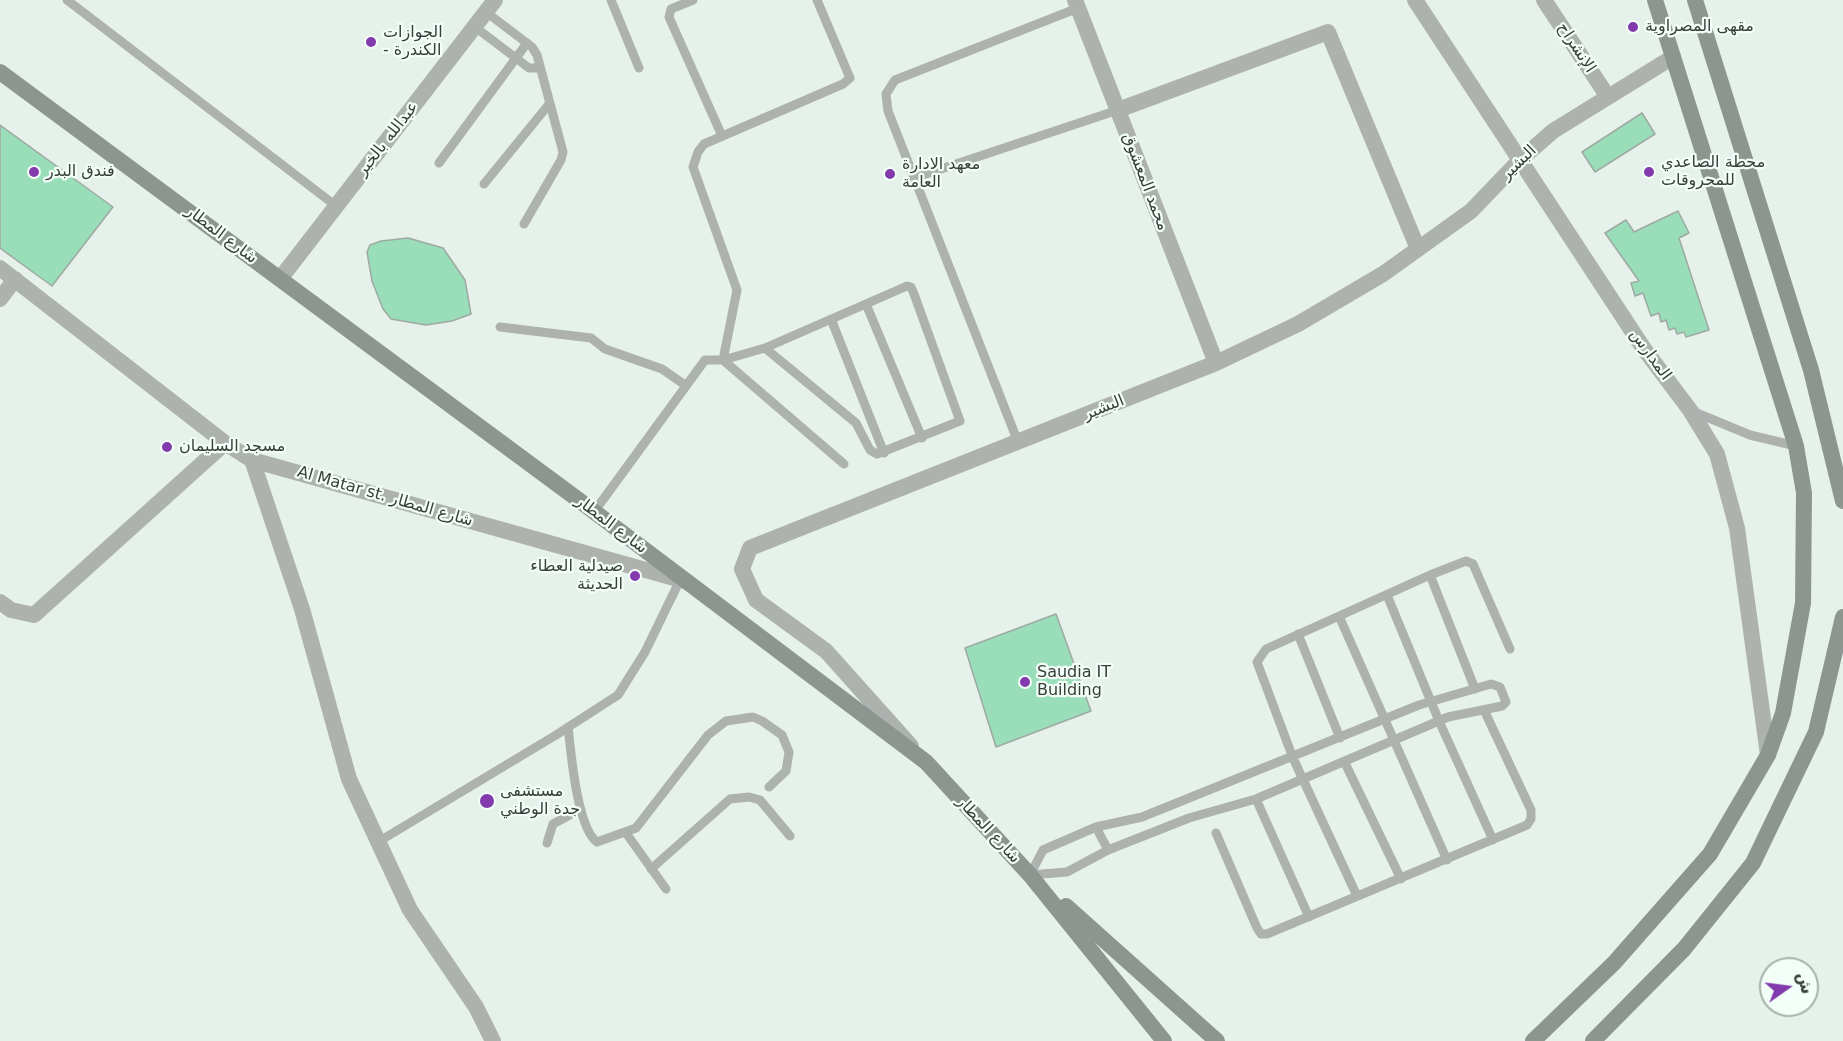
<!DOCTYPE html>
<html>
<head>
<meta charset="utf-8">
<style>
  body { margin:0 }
  #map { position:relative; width:1843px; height:1041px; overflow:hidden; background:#e5f1ea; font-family:"DejaVu Sans",Vazirmatn,sans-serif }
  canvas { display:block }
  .north { position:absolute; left:1759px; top:957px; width:60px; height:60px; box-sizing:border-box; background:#f2fef7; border:2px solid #a8b1ac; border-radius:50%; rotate:76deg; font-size:16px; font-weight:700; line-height:24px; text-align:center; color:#393e3b }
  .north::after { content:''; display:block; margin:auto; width:21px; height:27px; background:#823aad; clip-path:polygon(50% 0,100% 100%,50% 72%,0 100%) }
</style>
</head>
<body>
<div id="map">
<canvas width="1843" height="1041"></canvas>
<div class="north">ش</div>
</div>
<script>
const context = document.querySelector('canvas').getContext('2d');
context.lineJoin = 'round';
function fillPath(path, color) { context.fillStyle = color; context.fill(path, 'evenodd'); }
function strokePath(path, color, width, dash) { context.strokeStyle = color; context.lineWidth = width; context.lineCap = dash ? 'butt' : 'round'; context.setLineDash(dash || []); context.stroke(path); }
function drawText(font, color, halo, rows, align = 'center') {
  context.font = font + ' "DejaVu Sans",Vazirmatn,sans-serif'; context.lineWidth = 4.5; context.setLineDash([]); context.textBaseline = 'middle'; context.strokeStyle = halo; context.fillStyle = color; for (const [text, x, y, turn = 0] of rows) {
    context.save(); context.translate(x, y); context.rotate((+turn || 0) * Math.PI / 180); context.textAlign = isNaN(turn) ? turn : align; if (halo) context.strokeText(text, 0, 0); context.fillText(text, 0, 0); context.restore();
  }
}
const building = new Path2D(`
  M1642 113 1655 134 1595 172 1582 152Z
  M0 125 113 207 52 286 0 248Z
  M1678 211 1689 233 1679 238 1709 330 1686 337 1684 332 1677 334 1675 328 1669 330 1666 320 1661 322 1659 313 1651 316 1643 293 1635 296 1631 283 1639 281 1605 233 1626 220 1634 232Z
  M408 238 443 248 465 280 471 314 452 321 426 325 391 319 383 309 372 281 367 252 370 245 381 241Z
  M1056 614 1091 711 996 747 965 648Z`);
const service = new Path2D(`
  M67 0 336 206
  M611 0 639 68
  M693 0 671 9 669 17 722 136
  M817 0 850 78 843 84 704 144 698 152 693 167 737 290 723 360 844 464
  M486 12 532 47 537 55 563 152 561 160 524 224
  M475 27 529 68H540
  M439 163 527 43
  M914 178 1118 110
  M484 184 550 103
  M866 304 922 438
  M831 319 884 453
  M500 327 591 338 605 349 662 369 685 385
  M1692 411 1750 435 1796 446
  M1018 442 888 111 886 94 895 80 1078 8
  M594 512 705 360H723L765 348 907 286 911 287 914 294 960 421 877 454 870 450 856 423 765 348
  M1387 595 1439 721 1493 840
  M1339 616 1447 860
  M1298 634 1340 738
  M1491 684 1500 687 1506 702 1502 706 1448 717 1256 799 1189 818 1108 850 1067 872 1030 875 1043 850 1096 827 1142 817 1419 705Z
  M1475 689 1430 575 1466 561 1473 564 1510 649
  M568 727C571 752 577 828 597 842L636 828 708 735 726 721 753 717 762 721 782 735 789 752 786 771 769 787
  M1344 761 1401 879
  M1256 799 1309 917
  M1096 827 1108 850
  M626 833 666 889
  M1216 833 1257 928 1261 934H1267L1527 825 1531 819V810L1484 710
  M378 842 556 735 618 695 645 652 680 580
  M547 843 553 824 581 809
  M651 869 730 799 749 797 760 800 790 836
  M1357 896 1293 758 1257 662 1266 649 1430 575`);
const minor = new Path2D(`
  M1075 0 1216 363
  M1415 0 1644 349 1690 410 1717 454 1737 528 1768 755
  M1544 0 1608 97
  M1118 110 1328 32 1418 249
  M0 268 225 443 252 460 685 581
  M280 279 495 0
  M0 299 15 279
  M252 460 302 609 349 779 410 910 476 1007 493 1041
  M0 602 11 610 34 615 225 443
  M911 746 826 651 756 600 742 569 750 548 1216 363 1298 324 1383 274 1471 211 1520 160 1553 131 1673 57`);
const secondary = new Path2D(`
  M1695 0 1811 370 1843 501
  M0 72 580 501 926 762 1030 875 1164 1041
  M1066 906 1217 1041
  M1533 1041 1614 963 1710 854 1768 755 1783 713 1803 603 1804 493 1796 446 1655 0
  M1593 1041 1684 949 1753 863 1816 732 1843 617`);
const markers = [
  [1633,27,6,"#823aad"],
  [371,42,6,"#823aad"],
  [34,172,6,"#823aad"],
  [1649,172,6,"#823aad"],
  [890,174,6,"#823aad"],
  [167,447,6,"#823aad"],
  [635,576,6,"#823aad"],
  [1025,682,6,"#823aad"],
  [487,801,8,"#823aad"]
];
const poiNames = [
  ["مقهى المصراوية",1645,27],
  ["الجوازات",383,33],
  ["- الكندرة",383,51],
  ["محطة الصاعدي",1661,163],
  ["للمحروقات",1661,181],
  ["معهد الادارة",902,165],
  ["العامة",902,183],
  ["فندق البدر",46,172],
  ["مسجد السليمان",179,447],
  ["صيدلية العطاء",623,567,"right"],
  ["الحديثة",623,585,"right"],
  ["Saudia IT",1037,673],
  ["Building",1037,691],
  ["مستشفى",500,792],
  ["جدة الوطني",500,810]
];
const streetNames = [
  ["الإنشراح",1576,48,57],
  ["عبدالله بالخير",388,139,-52],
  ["البشير",1519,163,-44],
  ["محمد المعشوق",1145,182,69],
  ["شارع المطار",221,235,37],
  ["المدارس",1650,355,54],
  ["البشير",1104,408,-22],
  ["Al Matar st. شارع المطار",385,497,16],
  ["شارع المطار",611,525,37],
  ["شارع المطار",988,830,47]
];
fillPath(building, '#9adeb9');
strokePath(building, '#9ea9a3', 1.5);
strokePath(service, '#adb2af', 9);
strokePath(minor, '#adb2af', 16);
strokePath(secondary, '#8d9591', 16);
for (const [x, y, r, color] of markers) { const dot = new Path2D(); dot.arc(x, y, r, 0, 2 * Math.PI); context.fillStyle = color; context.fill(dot); strokePath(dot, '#f2fef7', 2); }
drawText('16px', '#393e3b', '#f2fef7', poiNames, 'left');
drawText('16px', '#393e3b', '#f2fef7', streetNames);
</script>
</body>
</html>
